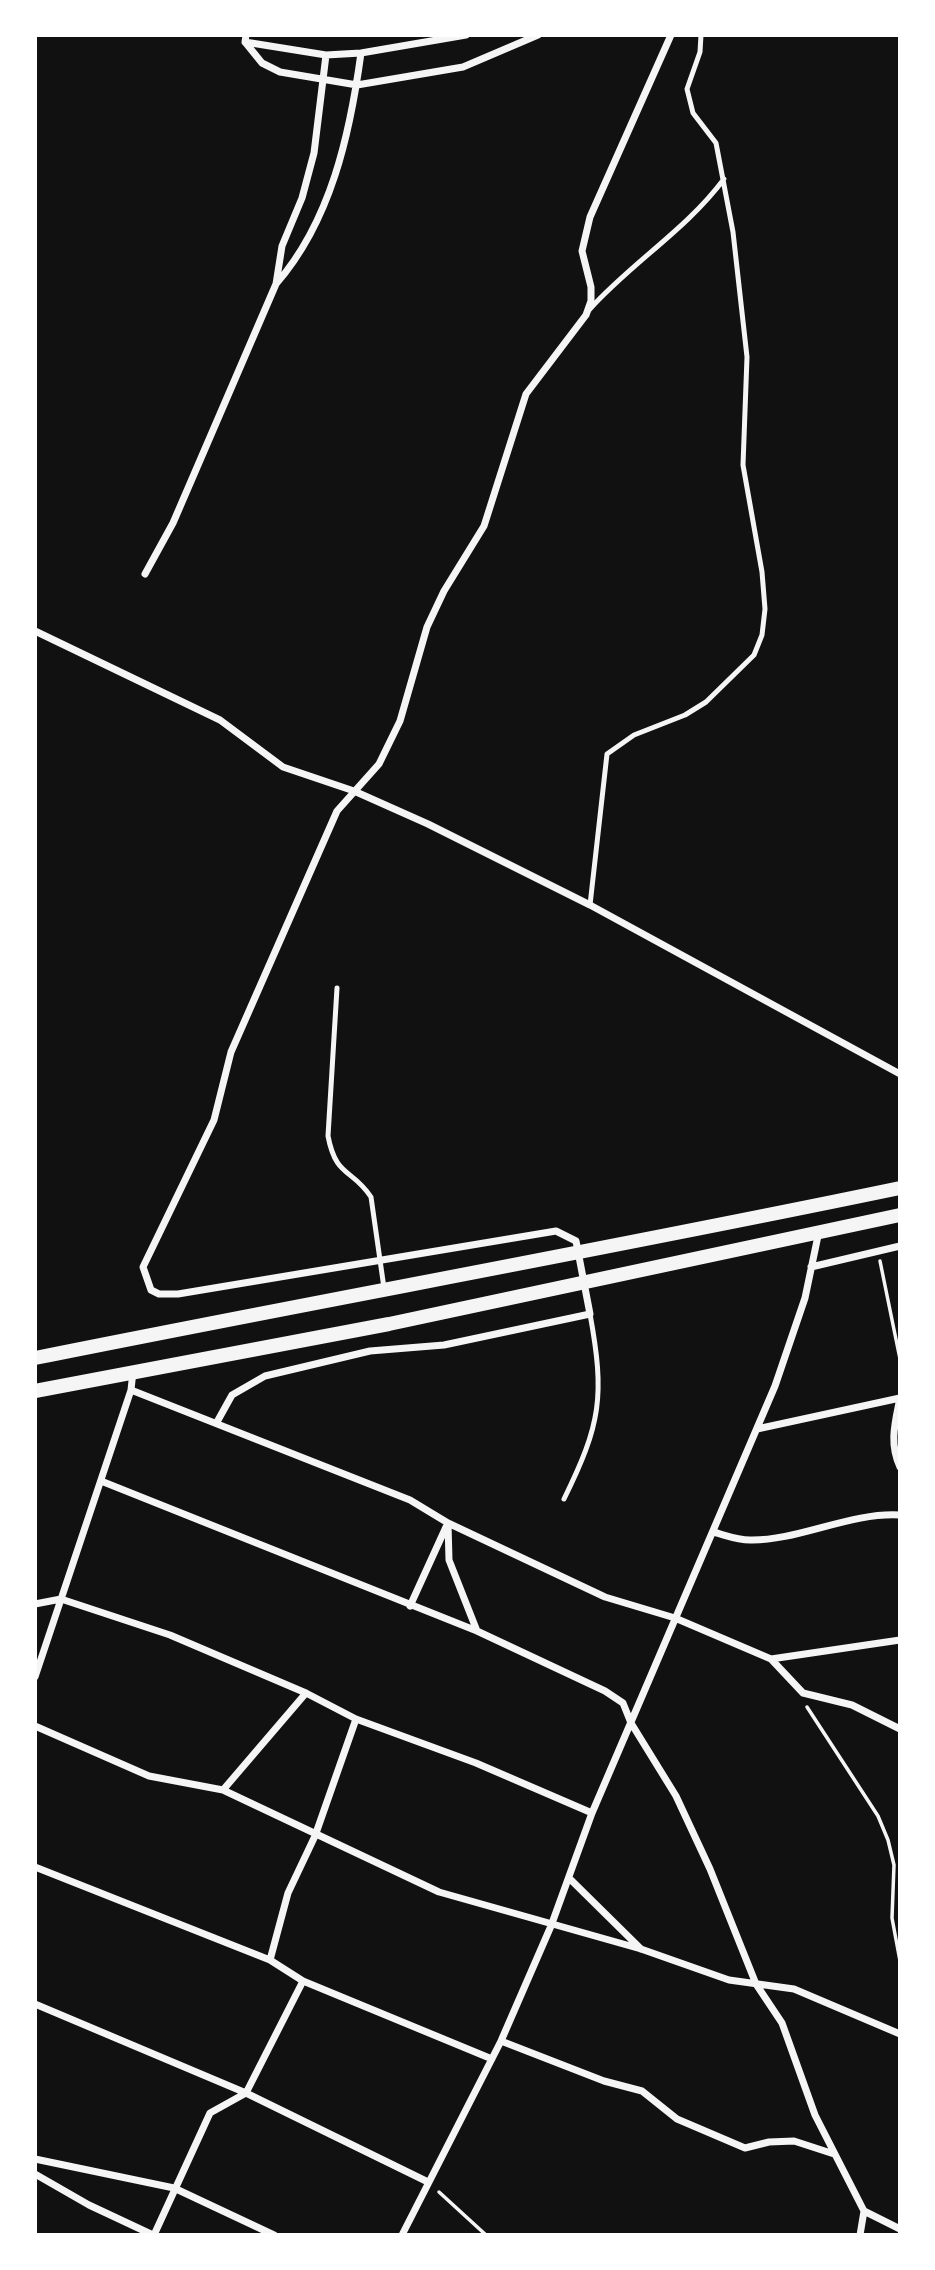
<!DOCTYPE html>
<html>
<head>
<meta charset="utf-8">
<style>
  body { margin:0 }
  #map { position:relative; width:935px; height:2270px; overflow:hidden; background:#111; font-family:Ubuntu,sans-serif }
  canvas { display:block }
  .frame { position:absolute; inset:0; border:37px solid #fff; pointer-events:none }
</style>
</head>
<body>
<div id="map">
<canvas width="935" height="2270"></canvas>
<div class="frame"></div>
</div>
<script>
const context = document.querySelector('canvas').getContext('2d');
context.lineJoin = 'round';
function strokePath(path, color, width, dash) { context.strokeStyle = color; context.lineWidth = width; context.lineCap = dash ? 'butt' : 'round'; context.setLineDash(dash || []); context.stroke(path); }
const path = new Path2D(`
  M880 1261 900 1359
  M807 1707 878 1816 888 1840 894 1865 892 1918 900 1961
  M439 2192 486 2235`);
const service = new Path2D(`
  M589 310C631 263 686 230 724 179
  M590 905 607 754 634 735 685 715 706 702 754 655 762 635 765 609 762 572 743 465 747 357 733 232 716 143 693 113 687 89 700 52 701 35
  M337 988 328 1136C336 1178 352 1168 371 1197L384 1288
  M564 1499C601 1424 605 1396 590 1314`);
const minor = new Path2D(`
  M246 35 245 42 262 63 280 72 357 85 463 67 538 35
  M245 42 326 55 361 53 466 35
  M276 284C331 221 350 134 361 53
  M145 574 173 523 276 284 282 246 302 198 314 153 326 55
  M35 631 220 720 283 767 354 791 428 824 590 905 900 1074
  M811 1267 900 1246
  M131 1390 410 1500 448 1523 605 1597 675 1618 771 1659 803 1693 852 1705 900 1729
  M900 1398C895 1423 889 1443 900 1467
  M217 1422 232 1395 265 1376 370 1351 444 1345 590 1314 576 1241 556 1231 178 1294H159L151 1290 143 1267 214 1120 231 1052 337 811 379 764 400 721 427 627 444 591 484 526 526 394 586 315 591 301V287L582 251 590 217 671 35
  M757 1429 900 1398
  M101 1481 477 1631 605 1691 623 1703 631 1723 676 1796 710 1869 756 1984 782 2023 815 2115 864 2211 860 2235
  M448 1523 449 1560 477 1631
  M713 1532C725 1535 737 1540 750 1540 798 1541 850 1512 900 1515
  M35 1604 61 1599 170 1635 306 1693 356 1719 476 1763 592 1813
  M410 1606 446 1527
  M771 1659 900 1640
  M35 1677 131 1390 133 1371
  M35 1726 149 1776 223 1790 439 1892 641 1949 729 1980 794 1989 900 2034
  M223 1790 306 1693
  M35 1867 270 1960 303 1981 492 2059
  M569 1878 641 1949
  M270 1960 288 1893 315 1836 356 1719
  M35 2004 246 2093 428 2182
  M501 2041 604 2081 642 2091 677 2119 745 2148 769 2142 794 2141 834 2154
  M35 2159 174 2188 274 2235
  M35 2174 89 2205 153 2235
  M864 2211 900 2229
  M154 2235 210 2113 246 2093 303 1981
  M402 2235 501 2041 551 1926 592 1813 775 1386 805 1298 819 1231`);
const secondary = new Path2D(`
  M35 1358C323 1300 612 1248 900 1188
  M35 1391 389 1324 900 1215`);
strokePath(path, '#f5f5f5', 3.5);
strokePath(service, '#f5f5f5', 5);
strokePath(minor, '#f5f5f5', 7);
strokePath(secondary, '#f5f5f5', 14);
</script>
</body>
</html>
